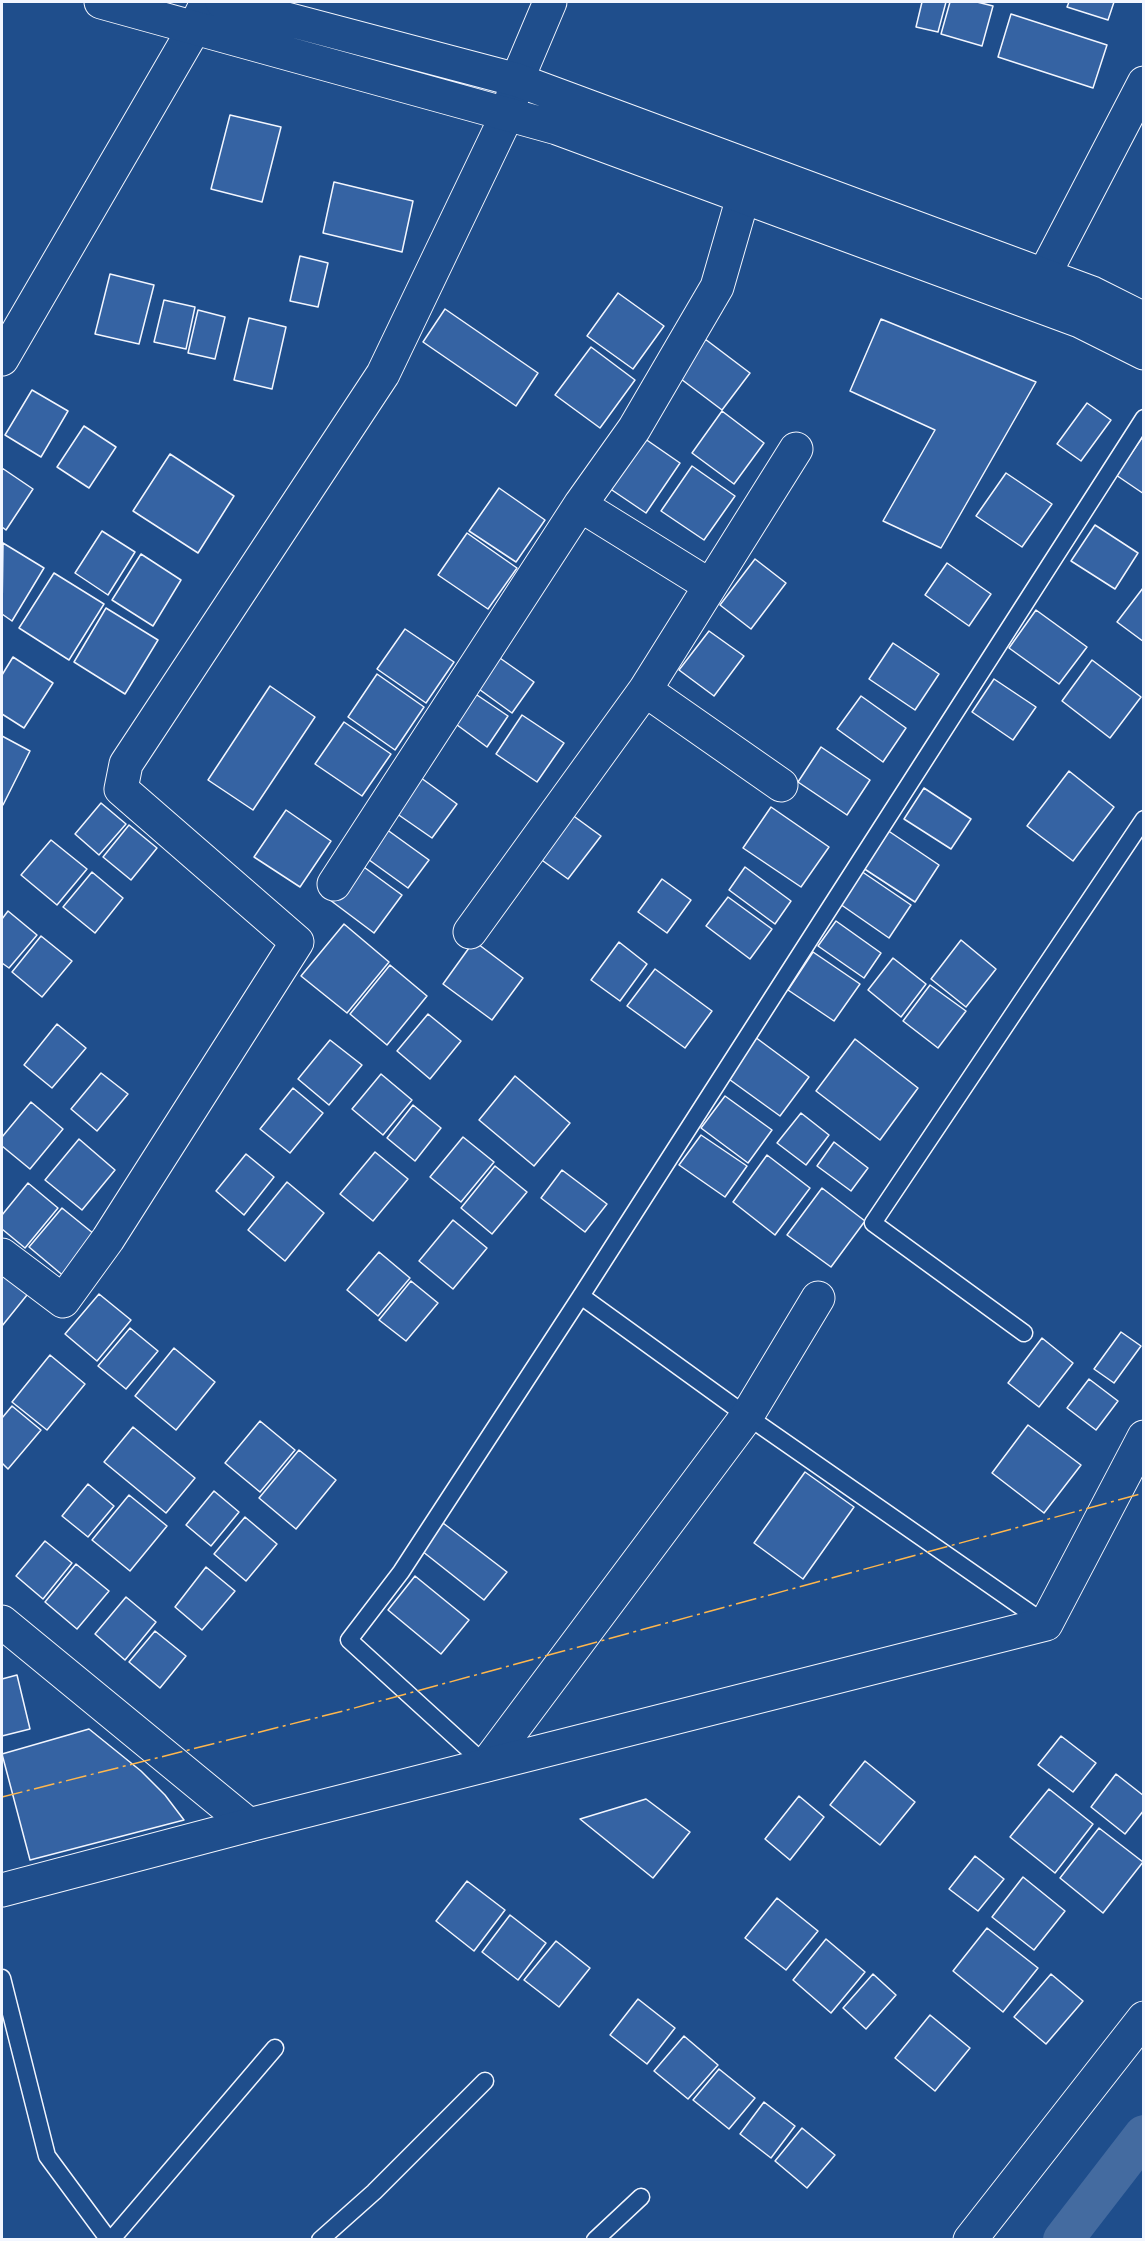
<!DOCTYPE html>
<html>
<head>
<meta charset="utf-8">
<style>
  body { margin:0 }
  #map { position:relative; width:1145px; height:2241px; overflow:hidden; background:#1f4e8c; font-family:"Alegreya Sans",sans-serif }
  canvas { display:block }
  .frame { position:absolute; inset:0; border:3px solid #f2f6ff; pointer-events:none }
</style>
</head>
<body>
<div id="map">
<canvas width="1145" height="2241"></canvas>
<div class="frame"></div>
</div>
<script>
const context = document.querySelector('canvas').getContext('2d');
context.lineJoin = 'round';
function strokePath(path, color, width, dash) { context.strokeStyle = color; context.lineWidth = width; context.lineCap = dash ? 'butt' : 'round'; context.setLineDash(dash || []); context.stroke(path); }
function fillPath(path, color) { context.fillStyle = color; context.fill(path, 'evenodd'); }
const canal = new Path2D(`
  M1063 2240 1144 2135`);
const building = new Path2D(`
  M922 2H946L938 32 916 27Z
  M950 2H977L993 6 982 46 941 34Z
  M1069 2H1114L1108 20 1067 7Z
  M1011 14 1107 45 1093 88 998 57Z
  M230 115 281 127 262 202 211 189Z
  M334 182 413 201 402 252 323 233Z
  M300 256 328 263 318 307 290 301Z
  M110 274 154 285 139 344 95 334Z
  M618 293 664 326 633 369 587 336Z
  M164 300 195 307 186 349 154 342Z
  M445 309 538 373 516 406 423 342Z
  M198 310 225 317 215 359 188 353Z
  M249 318 286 327 272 389 234 380Z
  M881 319 1036 382 941 548 883 521 935 430 850 391Z
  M705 339 750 373 722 410 677 376Z
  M591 347 635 380 600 428 555 395Z
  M32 390 68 411 41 457 5 435Z
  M1087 403 1111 420 1081 461 1057 444Z
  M722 411 764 443 734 484 692 453Z
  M84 426 116 447 89 488 57 467Z
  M638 434 680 463 646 513 603 484Z
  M1144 435V494L1116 475Z
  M170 454 234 496 198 553 133 511Z
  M692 466 735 496 704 540 661 511Z
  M2 468 33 489 6 530 2 527Z
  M1006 473 1052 504 1022 547 976 516Z
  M499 488 545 520 516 562 469 531Z
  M1095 525 1138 553 1115 589 1071 561Z
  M102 531 135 552 108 595 75 573Z
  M467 533 517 568 488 609 438 575Z
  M3 543 44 568 12 621 2 614Z
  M141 554 181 580 153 626 112 600Z
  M755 559 786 583 751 629 720 605Z
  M947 563 991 594 969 626 925 595Z
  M54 573 104 604 69 660 19 628Z
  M1143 588 1144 589V642L1117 622Z
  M106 608 158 640 125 694 74 662Z
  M1036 610 1087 647 1059 684 1009 648Z
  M405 629 454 662 426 703 377 669Z
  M709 631 744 656 714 696 679 670Z
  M893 643 939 674 915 710 869 679Z
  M497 656 534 682 512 713 476 687Z
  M13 657 53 683 24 728 2 714V675Z
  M1092 660 1141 697 1110 738 1062 701Z
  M377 674 424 707 395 750 348 717Z
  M994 679 1036 707 1013 740 972 712Z
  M270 686 315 717 253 810 208 780Z
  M474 693 508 716 487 747 453 722Z
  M861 696 906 728 883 762 837 729Z
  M522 715 564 743 537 782 496 754Z
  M344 722 391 754 362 796 315 764Z
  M2 736 30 751 3 805H2Z
  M821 747 870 780 847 815 798 782Z
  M1069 771 1114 807 1073 861 1027 826Z
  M417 775 457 804 432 838 393 811Z
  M924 788 971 819 951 849 904 819Z
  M101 803 126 824 99 855 75 834Z
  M771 807 829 847 801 887 743 848Z
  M564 809 601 836 568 879 532 853Z
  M286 810 331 841 300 887 254 857Z
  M129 825 157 848 131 880 103 857Z
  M386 829 429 860 408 888 365 857Z
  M887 830 939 865 915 902 863 868Z
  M51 840 87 869 57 905 21 875Z
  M357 862 402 895 374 933 330 900Z
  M745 867 791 901 775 924 729 890Z
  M861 871 911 905 889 938 840 904Z
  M92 872 123 898 95 933 63 907Z
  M662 879 691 900 667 933 638 912Z
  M728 897 772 929 750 959 706 926Z
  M8 911 37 935 9 968 2 963V919Z
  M836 921 881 953 864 978 818 946Z
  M344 924 389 962 347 1013 301 976Z
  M41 936 72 961 42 997 12 972Z
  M961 940 996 969 966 1007 931 979Z
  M474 941 523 978 492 1020 443 984Z
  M619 942 647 964 620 1001 591 980Z
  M813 952 860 984 834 1021 788 990Z
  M893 958 926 984 901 1017 868 990Z
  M390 965 427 996 387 1045 350 1014Z
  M655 969 712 1011 685 1048 627 1006Z
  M930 985 966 1011 938 1048 903 1021Z
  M428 1014 461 1041 430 1079 397 1051Z
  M57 1024 86 1048 52 1088 24 1065Z
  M755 1037 809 1077 780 1116 726 1077Z
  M855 1039 918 1088 880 1140 816 1091Z
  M330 1040 362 1065 329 1105 298 1079Z
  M101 1073 128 1094 97 1131 71 1109Z
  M381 1074 412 1100 383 1135 352 1109Z
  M515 1076 570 1123 534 1166 479 1120Z
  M293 1088 323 1113 290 1153 260 1129Z
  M725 1096 772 1130 748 1163 701 1128Z
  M31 1102 63 1129 30 1169 2 1146V1137Z
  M413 1105 441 1128 415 1161 387 1138Z
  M801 1113 829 1135 806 1165 777 1143Z
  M701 1135 747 1166 725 1197 679 1165Z
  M463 1137 494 1162 461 1202 430 1177Z
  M79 1139 115 1170 82 1210 45 1180Z
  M834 1142 868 1168 851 1191 817 1166Z
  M375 1152 408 1179 373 1221 340 1194Z
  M246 1154 274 1177 244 1215 216 1191Z
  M767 1155 810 1188 775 1235 733 1202Z
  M495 1166 527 1192 492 1234 461 1208Z
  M562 1170 607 1204 585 1232 541 1198Z
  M287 1182 324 1213 285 1261 248 1230Z
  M28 1183 58 1208 25 1248 2 1229V1215Z
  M822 1188 865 1221 831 1267 787 1235Z
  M62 1208 99 1238 66 1278 29 1247Z
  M453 1220 487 1248 453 1289 419 1261Z
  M379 1252 410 1278 378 1316 347 1290Z
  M2 1266 31 1290 2 1326Z
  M411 1281 438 1303 406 1341 379 1320Z
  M99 1294 131 1320 97 1361 65 1334Z
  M130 1328 158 1351 126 1389 98 1366Z
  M1121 1332 1141 1346 1114 1383 1094 1369Z
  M1042 1338 1073 1363 1039 1407 1008 1383Z
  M174 1348 215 1382 176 1430 135 1396Z
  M50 1355 85 1384 47 1430 12 1402Z
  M1089 1379 1118 1401 1096 1430 1067 1408Z
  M12 1406 41 1430 8 1469 2 1463V1418Z
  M260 1421 295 1450 260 1492 225 1463Z
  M1028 1425 1081 1465 1044 1513 992 1473Z
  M133 1427 195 1478 166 1513 104 1462Z
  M299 1450 336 1480 296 1529 259 1498Z
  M805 1472 854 1507 803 1579 754 1543Z
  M88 1484 114 1506 88 1537 62 1516Z
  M214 1491 239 1512 211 1546 186 1525Z
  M129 1495 167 1526 130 1571 92 1540Z
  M245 1517 277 1544 246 1581 214 1554Z
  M443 1523 507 1572 484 1600 422 1551Z
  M45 1541 72 1563 43 1599 16 1576Z
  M76 1564 109 1591 77 1629 45 1602Z
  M206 1567 235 1591 202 1630 175 1607Z
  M415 1576 469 1620 441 1654 388 1610Z
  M126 1597 156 1622 125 1660 95 1634Z
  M155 1631 186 1656 160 1688 129 1662Z
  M17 1675 30 1729 2 1736V1679Z
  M89 1729 141 1771 165 1795 184 1820 30 1860 2 1754Z
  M1061 1736 1096 1763 1073 1792 1038 1765Z
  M865 1761 915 1802 880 1845 830 1805Z
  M1116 1774 1144 1796V1810L1125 1834 1091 1807Z
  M1049 1789 1093 1824 1055 1873 1010 1837Z
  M799 1796 824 1817 790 1860 765 1839Z
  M646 1799 690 1832 653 1878 580 1819Z
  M1099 1828 1143 1862 1103 1913 1060 1878Z
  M975 1856 1004 1879 978 1911 949 1889Z
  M1023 1877 1065 1911 1034 1950 992 1917Z
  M467 1881 505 1910 474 1951 436 1921Z
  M777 1898 818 1931 786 1970 745 1938Z
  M510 1915 546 1943 518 1980 482 1952Z
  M987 1928 1038 1968 1003 2012 953 1971Z
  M826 1939 865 1972 831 2013 793 1980Z
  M556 1941 590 1968 559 2007 524 1980Z
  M873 1974 896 1995 866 2029 843 2008Z
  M1051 1974 1083 2001 1046 2044 1014 2017Z
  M638 1999 675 2028 647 2064 610 2035Z
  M930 2015 970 2048 935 2091 895 2058Z
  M684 2036 718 2065 688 2099 654 2071Z
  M719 2069 755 2098 729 2129 693 2100Z
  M764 2102 795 2126 771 2158 740 2134Z
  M802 2128 835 2155 807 2188 775 2161Z`);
const lane = new Path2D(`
  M581 1296 747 1416 1046 1624
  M1024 1333 873 1223 1144 819
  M486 1765 349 1640 401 1572 581 1296 1144 418
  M2 1978 47 2156 109 2240
  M111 2240 275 2048
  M320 2240 374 2192 485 2081
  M595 2240 641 2197`);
const street = new Path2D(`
  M1044 275 1144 83
  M2 359 195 27 207 2
  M580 505 709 585
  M645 690 781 785
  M334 884 580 505 634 429 717 287 743 197
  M470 932 645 690 796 449
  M2 1255 63 1301 108 1239 297 942 121 789 126 764 383 374 508 113 517 80 550 2
  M2 1622 249 1825
  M486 1765 747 1416 818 1298
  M970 2240 1144 2018`);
const secondary = new Path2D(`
  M101 2 557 128 1080 321 1144 353
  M222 2 517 80 1092 293 1144 319
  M2 1890 249 1825 1046 1624 1144 1437`);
const power = new Path2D(`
  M2 1797 347 1710 1144 1493`);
strokePath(canal, '#446ba0', 40);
fillPath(building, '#3563a3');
strokePath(building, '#f2f6ff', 1.5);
strokePath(lane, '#f2f6ff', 19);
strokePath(street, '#f2f6ff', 35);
strokePath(secondary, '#f2f6ff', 35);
strokePath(lane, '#1f4e8c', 16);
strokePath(street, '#1f4e8c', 33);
strokePath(secondary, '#1f4e8c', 33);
strokePath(power, '#ffb74d', 1.5, [21, 4.5, 3, 4.5]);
</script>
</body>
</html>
